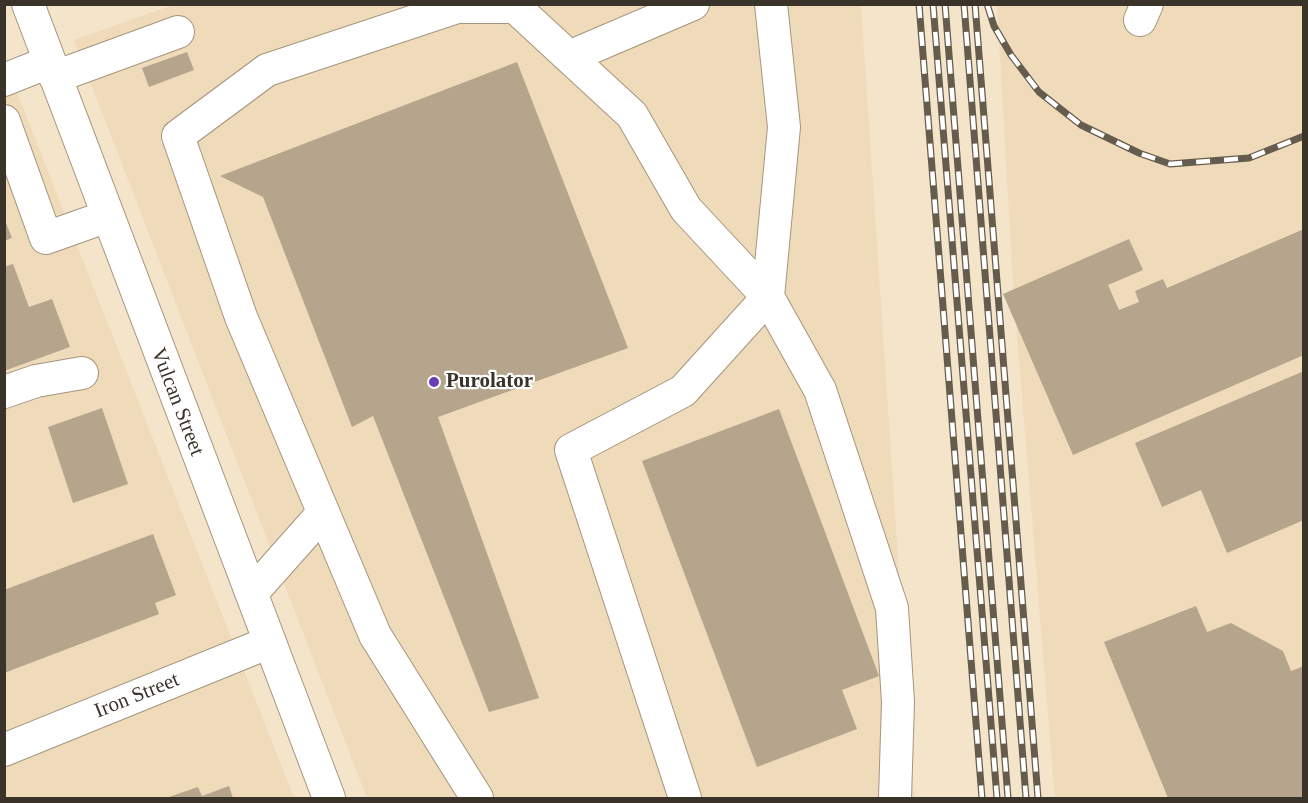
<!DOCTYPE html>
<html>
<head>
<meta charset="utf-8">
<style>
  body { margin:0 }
  #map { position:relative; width:1308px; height:803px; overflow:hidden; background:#f4e4ca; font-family:"Times New Roman",serif }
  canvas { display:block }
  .frame { position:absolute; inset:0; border:6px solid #3a3329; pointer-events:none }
</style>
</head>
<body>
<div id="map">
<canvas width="1308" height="803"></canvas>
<div class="frame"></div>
</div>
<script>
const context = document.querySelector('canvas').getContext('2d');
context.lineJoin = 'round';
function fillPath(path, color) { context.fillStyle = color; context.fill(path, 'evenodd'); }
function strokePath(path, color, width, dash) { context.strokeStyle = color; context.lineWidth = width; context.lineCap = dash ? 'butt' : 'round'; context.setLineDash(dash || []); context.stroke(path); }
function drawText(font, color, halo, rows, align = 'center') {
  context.font = font + ' "Times New Roman",serif'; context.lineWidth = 4.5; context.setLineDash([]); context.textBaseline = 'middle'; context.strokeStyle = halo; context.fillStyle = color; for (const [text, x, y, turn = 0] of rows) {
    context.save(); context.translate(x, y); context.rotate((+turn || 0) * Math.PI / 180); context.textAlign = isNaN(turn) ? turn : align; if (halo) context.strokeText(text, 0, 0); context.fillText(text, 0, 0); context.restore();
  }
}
const built = new Path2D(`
  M173 5H861L914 798H367L74 40Z
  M997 5H1303V798H1055L1014 300Z
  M5 62 294 798H5Z`);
const building = new Path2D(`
  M187 52 194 70 149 87 142 68Z
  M517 62 628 348 438 417 539 698 489 712 373 416 352 427 263 197 220 176Z
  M4 218 12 238 4 241Z
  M1304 229V355L1073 455 1003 294 1129 239 1143 270 1108 285 1119 310 1139 302 1135 291 1163 279 1167 288Z
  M13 264 29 307 52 299 70 347 4 371V267Z
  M1304 371V520L1227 553 1201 490 1162 507 1135 443Z
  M102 408 128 484 73 503 48 427Z
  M779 409 879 676 842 690 857 729 757 767 642 461Z
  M153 534 176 595 155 603 159 614 4 673V590Z
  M1196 606 1207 632 1231 623 1283 651 1291 671 1304 666V798H1168L1104 642Z
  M229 786 233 798H166L198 787 202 796Z`);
const minor = new Path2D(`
  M28 4 329 798
  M1140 20 1147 4
  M569 57 693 4
  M55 77 178 32
  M4 80 49 62
  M4 121 46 238 108 216
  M4 392 36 381 82 373
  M252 593 323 513
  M4 750 270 642
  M477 798 375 635 241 317 178 136 267 70 457 7H515L632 115 686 209 768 297 820 390 892 608 898 702 895 798
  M685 798 571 450 683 391 768 297 784 127 771 4`);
const rail = new Path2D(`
  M919 4 982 798
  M933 4 997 798
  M945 4 1008 798
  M964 4 1026 798
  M975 4 1038 798
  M987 4 994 26 1011 55 1039 92 1081 125 1139 153 1170 164 1249 158 1304 136`);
const markers = [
  [434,382,6,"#6b3db5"]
];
const poiNames = [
  ["Purolator",446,382]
];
const streetNames = [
  ["Vulcan Street",177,402,69],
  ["Iron Street",137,696,-22]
];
fillPath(built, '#efdaba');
fillPath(building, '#b5a58c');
strokePath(minor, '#a4957d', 34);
strokePath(minor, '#fff', 32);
strokePath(rail, '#655c4e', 7);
strokePath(rail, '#fff', 4.5, [14]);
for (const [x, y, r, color] of markers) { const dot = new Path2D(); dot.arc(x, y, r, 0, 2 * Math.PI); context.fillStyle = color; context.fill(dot); strokePath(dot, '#fff', 2); }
drawText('bold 21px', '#3a3329', '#fff', poiNames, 'left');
drawText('21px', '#3a3329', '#fff', streetNames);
</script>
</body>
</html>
